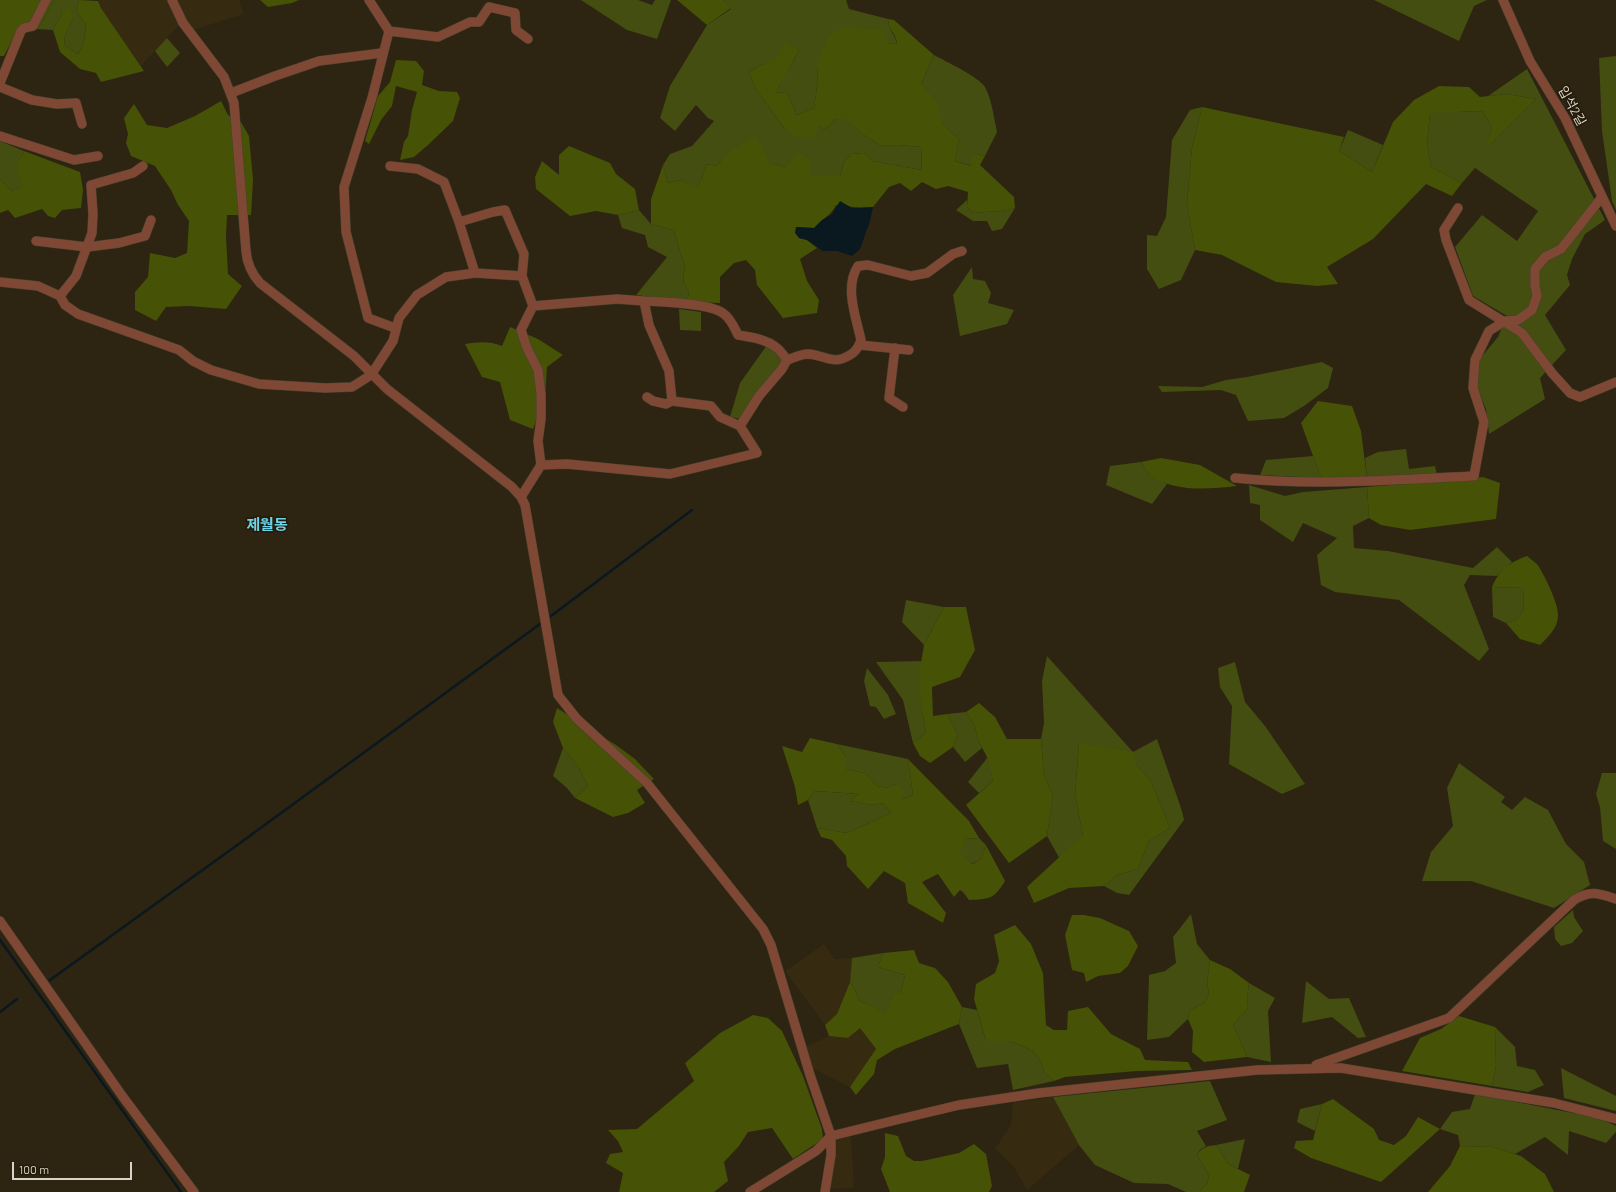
<!DOCTYPE html>
<html>
<head>
<meta charset="utf-8">
<style>
  body { margin:0 }
  #map { position:relative; width:1616px; height:1192px; overflow:hidden; background:#2d2412; font-family:Barlow,sans-serif }
  canvas { display:block }
  .scale { position:absolute; left:12px; top:1162px; width:120px; height:18px; box-sizing:border-box; border:2px solid #d9d3c8; border-top:0; padding-left:5px; font-size:12px; line-height:14px; white-space:nowrap; color:#d9d3c8; -webkit-text-stroke:3px #231a09; paint-order:stroke }
</style>
</head>
<body>
<div id="map">
<canvas width="1616" height="1192"></canvas>
<div class="scale">100 m</div>
</div>
<script>
const context = document.querySelector('canvas').getContext('2d');
context.lineJoin = 'round';
function fillPath(path, color) { context.fillStyle = color; context.fill(path, 'evenodd'); }
function strokePath(path, color, width, dash) { context.strokeStyle = color; context.lineWidth = width; context.lineCap = dash ? 'butt' : 'round'; context.setLineDash(dash || []); context.stroke(path); }
function drawText(font, color, halo, rows, align = 'center') {
  context.font = font + ' Barlow,"Noto Sans KR",sans-serif'; context.lineWidth = 3; context.setLineDash([]); context.textBaseline = 'middle'; context.strokeStyle = halo; context.fillStyle = color; for (const [text, x, y, turn = 0] of rows) {
    context.save(); context.translate(x, y); context.rotate((+turn || 0) * Math.PI / 180); context.textAlign = isNaN(turn) ? turn : align; if (halo) context.strokeText(text, 0, 0); context.fillText(text, 0, 0); context.restore();
  }
}
const built = new Path2D(`
  M98 0H239L244 14 193 30 178 26 141 66 101 8Z
  M824 944 835 959 852 958 850 982 837 1014 825 1025 785 971Z
  M860 1027 876 1050 850 1087 810 1067 807 1046 829 1036 848 1038Z
  M1053 1097 1079 1145 1027 1190 1014 1167 995 1149 1011 1125 1013 1101 1019 1102Z
  M851 1136 854 1188 831 1189 833 1141Z`);
const green = new Path2D(`
  M54 0H79L76 11 86 24 84 42 78 54 64 45 65 35 73 19 63 12 53 30 36 29 41 24Z
  M581 0H638L652 5 655 0H671L657 39 627 30Z
  M723 0H846L849 9 888 19C888 30 895 33 897 44L888 43 817 66 818 80 814 108 797 115 787 92 776 93 782 78 794 60 799 50 761 65 749 72 756 89 784 128 819 126 825 129 836 119H847L864 135 881 146 898 145 921 147 922 170 872 161 864 153 851 154 844 162 840 176H812L786 167 768 163 763 148C738 147 733 145 717 166L707 164 702 178 697 189 681 180 668 183 663 165 670 154 692 146 714 121 708 118 696 105 675 131 660 118 670 86 707 25 731 9Z
  M1374 0H1487L1474 6 1459 41Z
  M167 38 180 53 167 67 155 51Z
  M934 55C945 61 979 77 985 87 992 100 994 118 997 132L985 156 977 154 972 166 955 161 959 139 943 124 921 84Z
  M1616 56V210L1612 201 1602 131 1599 58Z
  M1527 69 1605 220 1585 234 1572 259 1567 275 1570 285 1545 315 1566 350 1540 378 1545 399 1489 434 1486 409 1476 385 1478 361 1498 337 1507 316 1473 296 1455 247 1482 215 1517 241 1538 211 1475 168 1462 183 1431 167 1427 143 1430 113 1436 110 1454 112 1482 111 1492 126 1487 148 1536 99 1506 94 1488 96Z
  M1202 107 1192 148 1187 203 1195 250 1181 280 1159 289 1147 269V235L1157 236 1166 217 1172 140 1190 110Z
  M1348 130 1383 145 1372 172 1339 151Z
  M0 141 24 151C17 164 23 173 22 188L12 191 0 179Z
  M967 200V207L973 213C988 211 1002 213 1015 208L1002 229 992 231 987 221H973L956 210Z
  M639 210 651 224 674 230 681 255 685 264 683 280 689 292 687 302 636 295 667 257 648 247 645 235 622 228 618 215Z
  M972 267 973 279 985 281 991 293 988 303 1014 310 1007 324 960 336 953 295Z
  M679 309 701 312V331L680 330Z
  M772 338 791 362 747 420 730 417 740 383Z
  M1322 362 1333 368 1328 388 1304 406 1284 418 1248 421 1236 395 1221 390 1162 392 1158 386 1202 387 1226 380 1247 377Z
  M1406 449 1409 469 1435 466 1437 475 1367 478 1365 458 1378 452Z
  M1313 456 1321 478 1260 475 1266 460Z
  M1141 462 1149 474 1167 484 1152 504 1106 485 1110 466Z
  M1249 485 1285 496 1303 492 1367 487 1369 518 1353 526 1354 548 1388 551 1473 568 1497 547 1512 562 1497 576 1470 575 1464 585 1489 649 1479 661 1399 600 1335 592 1321 585 1317 555 1337 538 1303 523 1293 542 1260 520V505L1250 503Z
  M1492 587 1523 588 1524 610 1516 620 1506 623 1493 617Z
  M906 600 944 607 924 645 902 622Z
  M1047 656 1133 752 1157 739 1182 811 1184 820 1129 895 1117 893 1104 886 1117 875 1138 869 1149 841 1170 828 1151 781 1136 764 1079 743 1075 795 1083 835 1073 845 1061 861 1047 836 1053 795 1044 775 1041 739 1044 723 1042 681Z
  M922 661C917 685 922 709 926 733L913 743 903 700 876 662Z
  M1235 662 1245 702 1265 726 1305 784 1282 794 1229 764 1232 706 1220 687 1218 668Z
  M867 668 888 695 896 714 884 719 876 707 870 706 864 681Z
  M966 712 975 726 978 740 982 748 965 762 953 747 958 735 947 714Z
  M837 744 908 759 913 795 901 800 896 784 887 788 877 786 865 773 845 769 846 757Z
  M563 748 578 766 588 786 575 798 567 788 553 776Z
  M988 757 993 781 979 793 968 782Z
  M1459 763 1505 797 1501 802 1512 810 1525 797 1548 810 1566 844 1584 862 1590 885 1554 908 1471 881H1422L1431 852 1453 826 1447 788Z
  M1602 773H1616V849L1603 841 1600 807 1596 794Z
  M815 791 858 794 851 801 872 805 883 803 891 813 847 833 817 828 808 800Z
  M979 838 986 845 981 859 971 864 959 854 965 839Z
  M1573 910 1574 917 1583 931 1572 943 1561 946 1555 939 1554 927Z
  M1191 914 1197 944 1210 960 1207 983 1209 993 1205 1003 1190 1010 1188 1019 1169 1037 1147 1040 1149 975 1165 971 1176 963 1173 937Z
  M883 953 878 967 905 975 901 992 895 994 885 1016 871 1005 859 1001 856 992 850 982 852 958Z
  M1306 981 1329 999 1349 998 1366 1037 1358 1038 1332 1017 1302 1023Z
  M1249 983 1275 998 1268 1011 1271 1062 1247 1057 1233 1025 1248 1008 1247 997Z
  M962 1007 977 1010 986 1041H1011L1033 1051 1040 1060 1045 1073 1054 1081 1013 1090 1008 1064 977 1068 959 1024Z
  M1495 1027 1515 1047 1517 1066 1535 1070 1544 1085 1528 1092 1492 1086 1496 1066Z
  M1561 1068 1616 1096V1111L1564 1098Z
  M1210 1081 1227 1120 1197 1131 1206 1146 1200 1150 1197 1155 1209 1175 1207 1184 1199 1192H1186L1168 1184 1134 1183 1095 1165 1079 1145 1053 1097Z
  M1475 1094 1599 1118 1616 1126V1132L1606 1143 1569 1131 1568 1155 1545 1137 1515 1154 1493 1147 1460 1146 1458 1135 1440 1129 1452 1112 1470 1109Z
  M1322 1104 1315 1131 1297 1122 1300 1109Z
  M1245 1139 1238 1169 1228 1164 1216 1145Z`);
const forest = new Path2D(`
  M0 0H54L41 24 36 29H18L4 56H0Z
  M79 0 98 1 101 8 144 71 101 82 96 73 80 69 60 52 53 30 63 12 69 6 73 19 65 35 64 45 78 54 84 42 86 24 76 11Z
  M260 0H299L292 3 268 7Z
  M677 0H723L731 8 707 25Z
  M888 19 894 20 934 55 921 84 936 100 943 124 959 139 955 161 971 166V158L977 154 985 156 980 165 1014 197 1015 208C1002 213 987 211 973 213L967 207 968 192 948 186 936 189 922 182 911 191 900 183 889 187 873 207 861 208 836 205C831 216 822 219 814 228L796 227 799 238 807 240 817 248 800 259 807 281 819 300 817 313 783 318 757 285 755 270 746 260 734 263 720 277V303L687 302 689 292 683 280 685 264 681 255 674 230 651 224V199L663 165 668 183 681 180 697 188 702 178 707 164 717 166 726 154 755 136 763 148 769 163 786 167 798 152 809 159 812 176H840L844 162 851 154 864 153 872 161 922 170 921 147 898 145 881 146 864 135 847 120 836 119 825 129 819 126 815 138 796 137 784 128 756 89 749 72 761 65 777 58 784 43 799 50C792 65 782 77 776 93L787 92 797 115 814 108 818 80 817 66 828 36 844 27 883 30 888 43 897 44C896 32 888 31 888 19Z
  M396 60 416 61 424 71 422 85 439 91 457 92 460 98 453 121 428 145 414 157 400 160 404 142 408 136 412 110 417 92 396 86 392 106 381 120 369 144 365 141 378 96 390 82Z
  M1439 86 1469 87 1480 97 1506 94 1536 99 1486 149 1492 126 1482 111 1430 113 1427 143 1431 167 1462 183 1452 196 1426 184 1373 239 1327 267 1338 284 1317 286 1276 282 1222 255 1195 250 1187 203 1192 148 1202 107 1344 137 1339 151 1372 172 1393 122 1414 100Z
  M221 101 228 115 241 122 249 136 253 180 251 215H227L226 236 228 274 242 286 226 309 189 306 166 307 156 321 135 310V292L148 277 150 253 175 258 187 253 189 221 178 205 171 190 155 166 131 156 126 143 128 134 124 118 134 104 147 125 167 128 195 116Z
  M569 146 610 163 616 174 635 189 639 210 618 215 596 211 570 216 536 189 535 177 542 161 559 175V155Z
  M24 151 80 172 83 190 81 208 62 210 55 218 48 216 42 209 15 218 8 210 0 213V179L12 191 21 188 22 181 16 170Z
  M510 327 538 339 563 355 547 367 545 398 533 429 510 420 500 382 482 377 465 344C479 342 489 341 502 346Z
  M1318 401 1352 406 1361 431 1367 478H1321L1301 423Z
  M1161 458 1200 465 1237 486C1209 489 1175 493 1150 475 1147 472 1144 466 1141 462Z
  M1483 477 1500 483 1496 519 1410 530 1381 525 1369 518 1367 487Z
  M1527 556C1530 559 1534 561 1537 564 1544 574 1559 604 1558 616 1558 628 1548 637 1540 645L1520 639 1506 623 1516 620 1524 610 1523 588 1492 587C1500 569 1508 563 1527 556Z
  M944 607H966L975 650 960 677 932 687 933 716 947 714 958 735 953 747 930 763 920 756 913 743 926 733 920 698 919 674 924 645Z
  M979 703 995 717 1007 739H1041L1044 775 1053 795 1047 836 1009 863 966 805 993 781 987 757 978 740 975 726 966 712Z
  M557 708 616 745 635 759 654 779 637 790 645 803 628 813 613 817 575 798 588 786 578 766 563 748 553 722Z
  M810 738 837 744 846 757V769L865 773 877 786 887 788 896 784 905 790 901 800 913 795 908 759 969 821 979 838 965 839 960 854 972 864 981 859 986 845 1005 881C994 899 990 899 969 900L963 892 960 890 954 897 938 874 922 882 946 913 943 923 908 903 905 883 884 871 868 889 847 866 846 856 832 840 821 837 817 828 847 833 891 813 883 803 872 805 851 801 858 794 815 791 808 800 798 805 795 787 782 746 802 752Z
  M1079 743 1133 752 1136 764 1151 781 1170 828 1149 841 1138 869 1117 875 1104 886 1069 888 1034 903 1027 887 1083 835 1075 795Z
  M1072 915H1084L1100 918 1129 931 1138 946 1128 966 1120 973 1098 976 1086 982 1084 973 1072 970 1065 935Z
  M1015 925 1031 944 1043 973 1046 1025 1054 1030H1067L1068 1011 1088 1007 1111 1034 1140 1049 1145 1060 1188 1062 1192 1070 1137 1071 1065 1077 1054 1081 1045 1073 1040 1060 1033 1051 1011 1041H986L974 999 976 984 995 973 999 961 994 935Z
  M914 950 919 963 935 968 948 982 962 1007 959 1024 895 1049 877 1060 874 1074 856 1095 850 1087 876 1049 860 1028 848 1038 829 1036 825 1025 837 1014 850 982 856 992 859 1001 871 1005 885 1015 895 993 901 992 905 975 878 967 883 953Z
  M1210 960 1230 969 1249 983 1247 997 1248 1008 1233 1025 1247 1057 1204 1062 1192 1052 1193 1031 1188 1019 1190 1010 1205 1003 1209 993 1207 983Z
  M753 1015 768 1018 782 1031 803 1076 822 1129 823 1139 793 1159 772 1128 748 1132 739 1146 724 1162 728 1181 714 1192H619L623 1173 606 1163 610 1154 623 1152 618 1141 608 1130 637 1129 694 1081 685 1063 720 1033Z
  M1459 1016 1495 1027 1496 1066 1492 1086 1402 1071 1420 1038 1441 1029Z
  M1333 1099 1374 1129 1379 1140 1394 1145 1406 1136 1418 1117 1440 1129 1381 1182 1311 1158 1294 1148 1296 1141 1313 1140 1322 1104Z
  M885 1133 898 1136 906 1156 914 1161H922L959 1153 974 1144 986 1154 992 1186 989 1192H890L881 1169 885 1157Z
  M1216 1145 1228 1164 1250 1175 1244 1192H1199L1207 1184 1209 1175 1197 1155C1202 1147 1207 1146 1216 1145Z
  M1460 1146 1493 1147 1521 1156 1545 1174 1554 1192H1428L1450 1166Z`);
const water = new Path2D(`
  M840 201 852 208 873 207 870 221 860 249 852 256 837 251H823L807 240 799 238 795 233 796 227 814 228 822 220 832 214Z`);
const stream = new Path2D(`
  M551 616 692 510
  M0 940 181 1192
  M50 980 240 843 540 624
  M0 1012 17 999`);
const minor = new Path2D(`
  M172 0 183 23 224 77 234 103 246 251C247 264 251 273 260 283L354 356 387 389 512 487 521 497 525 505 558 695 577 719 647 783 763 929 771 945 810 1075 831 1136V1155L825 1192
  M369 0 389 31 372 98 344 187 346 232 368 318 395 328
  M1503 0 1530 61 1565 118 1616 226
  M389 31 438 37 470 22H479L489 7 515 13 516 30 528 39
  M0 83 21 31 24 28 33 26 46 0
  M0 87 32 100 57 104 76 103 82 124
  M231 93 275 76 319 61 382 53
  M0 136 74 160 98 156
  M390 166 418 169 444 182 459 222 475 273
  M1458 208 1444 230 1446 240 1469 300 1522 333 1552 373 1570 393 1580 397 1616 382
  M459 222 493 212 505 210 524 254 522 276
  M36 241 87 247 119 243 145 236 151 220
  M0 282 38 286 60 296 65 305 78 314 179 350 193 361 211 370 259 384 325 388 352 387 371 375 393 341 399 318 417 295 446 277 475 273 522 276 533 306 521 330 527 348 538 370 541 394V419L538 441 541 465
  M60 296 76 276 92 233 93 214 91 185 133 173 143 166
  M644 301C663 302 711 303 724 314 731 319 734 327 738 335 751 337 766 339 777 348 781 351 784 356 787 360
  M533 306 617 299 644 301 649 325 669 371 672 401
  M860 345 909 350
  M895 348 889 398 903 407
  M740 426 759 396 782 369 787 360C793 358 801 354 808 354 826 355 832 366 850 355 856 352 859 346 861 340 856 317 844 287 858 266L868 265 911 276 927 273 953 254 962 251
  M1235 478C1315 486 1394 480 1474 476L1484 422 1473 388 1475 360 1489 331 1505 321 1518 320 1532 310 1537 296 1535 285V269L1545 257 1561 249 1602 197
  M521 497 541 465 567 464 670 474 757 453 740 426 720 417 711 406 672 401 666 404 653 401 647 397
  M0 921 123 1097 194 1192
  M1316 1065 1449 1018 1574 900C1590 890 1599 893 1616 899
  M750 1192 816 1151 831 1136 896 1120 959 1105 1039 1093 1257 1070 1341 1068 1554 1103 1616 1119`);
const streetNames = [
  ["입석2길",1572,106,61]
];
const quarterNames = [
  ["제월동",267,525]
];
fillPath(built, '#362a11');
fillPath(green, '#434e10');
fillPath(forest, '#465205');
fillPath(water, '#0a181f');
strokePath(stream, '#0a181f', 2.5);
strokePath(minor, '#49402f', 10);
strokePath(minor, '#7e4835', 9);
drawText('13px', '#d9d3c8', '#231a09', streetNames);
drawText('bold 15px', '#6cd3e8', '#231a09', quarterNames);
</script>
</body>
</html>
